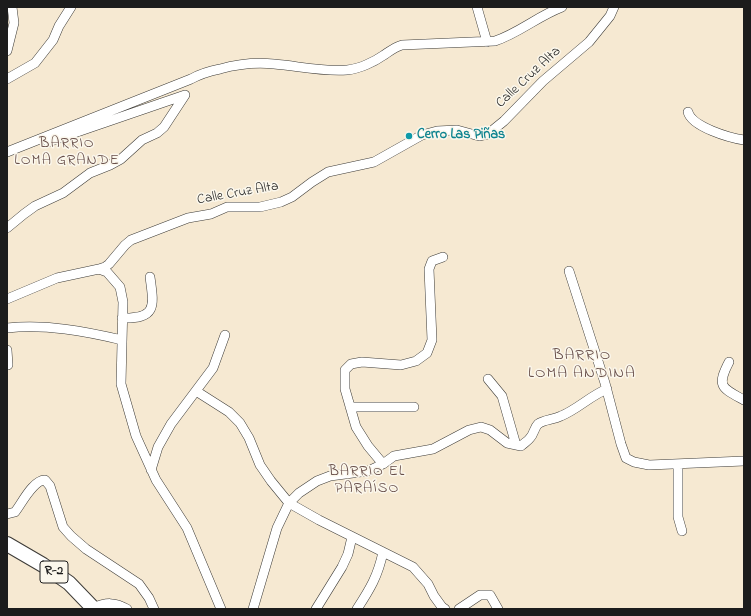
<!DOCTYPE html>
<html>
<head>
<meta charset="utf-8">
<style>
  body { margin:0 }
  #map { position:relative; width:751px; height:616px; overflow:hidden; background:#f6e9d2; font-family:"Indie Flower",sans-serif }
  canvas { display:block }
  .frame { position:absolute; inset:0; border:8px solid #1c1c1c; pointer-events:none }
</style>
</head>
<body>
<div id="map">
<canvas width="751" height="616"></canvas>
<div class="frame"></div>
</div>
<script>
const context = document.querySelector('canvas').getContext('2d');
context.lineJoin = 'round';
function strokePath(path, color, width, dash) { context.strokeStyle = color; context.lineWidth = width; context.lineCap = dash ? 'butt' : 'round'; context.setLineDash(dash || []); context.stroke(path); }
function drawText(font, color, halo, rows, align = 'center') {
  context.font = font + ' "Indie Flower",sans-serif'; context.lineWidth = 3; context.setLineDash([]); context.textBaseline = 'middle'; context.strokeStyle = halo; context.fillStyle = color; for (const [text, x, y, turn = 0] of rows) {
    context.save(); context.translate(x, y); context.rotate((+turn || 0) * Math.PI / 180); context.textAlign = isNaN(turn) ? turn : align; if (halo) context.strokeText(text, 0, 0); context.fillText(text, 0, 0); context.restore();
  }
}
const street = new Path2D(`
  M477 7 487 42
  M7 51 14 23 12 7
  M7 79 35 63 53 40 59 26 71 7
  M688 112C692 127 730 138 744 140
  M7 152 191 79C200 74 210 71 220 69 238 64 255 62 274 64 298 66 323 72 347 70 359 69 374 62 384 55 390 51 395 47 402 45L495 41C519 33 538 16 562 7
  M7 228 24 214 35 206 63 193 90 173 110 165 121 159 142 140 157 133 164 127 185 95 48 142
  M99 269 107 272 120 287 123 302 121 384 136 436 156 480 187 528 221 609
  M569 271 605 383 621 444 626 458 634 462 649 465 744 461
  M7 299 57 278 99 269 105 267 109 264 125 245 131 240 188 218 211 214 227 207H260L281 202 292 197 312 182 328 172 374 162 422 135 437 131 457 130 479 136 488 134 504 121 543 81 589 42 610 16 614 7
  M122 318C157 319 154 306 150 277
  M7 328C46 324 84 331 122 340
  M7 350 8 365
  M729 362C716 387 722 388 744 400
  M488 379 502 396 516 445
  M196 391 229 412 240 423 249 438 260 465 271 481 289 503 319 520 413 567 428 584 434 596 442 607 445 609
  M350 407H414
  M383 464 368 446 356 427 345 389V370L351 364 362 362 401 365 416 361 427 353 432 340 429 269 432 261 443 257
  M678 464V517L682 531
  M151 470 158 447 171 424 213 368 225 335
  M7 514 15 512C22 503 33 480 45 480L50 486 63 527 71 536 86 549 139 584 149 598 154 609
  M93 608C106 602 115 602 127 609
  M253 609 277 528 289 503 299 493 317 481 330 476 368 471 383 464 394 456 433 449 469 430 481 427 490 430 507 443 521 446C524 443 528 441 530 438 534 434 534 428 538 424 545 419 553 420 561 416 578 409 590 396 607 389
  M316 609 342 567 348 554 352 537
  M357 609C370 589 378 576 383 552
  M459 609 480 595H490L498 609`);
const primary = new Path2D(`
  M7 544 43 565 69 583 94 609`);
const markers = [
  [409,136,4,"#0f9aa8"]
];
const shields = [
  [54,572,28]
];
const shieldNames = [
  ["R-2",54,572]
];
const streetNames = [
  ["Calle Cruz Alta",529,78,-43],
  ["Calle Cruz Alta",238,194,-10]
];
const cultureNames = [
  ["Cerro Las Piñas",417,136]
];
const neighbourhoodNames = [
  ["BARRIO",67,145],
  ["LOMA GRANDE",67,162],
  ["BARRIO EL",367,473],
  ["PARAÍSO",367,490]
];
const quarterNames = [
  ["BARRIO",582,356],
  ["LOMA ANDINA",582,374]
];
strokePath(street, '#3d3b37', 10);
strokePath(primary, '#3d3b37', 16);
strokePath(street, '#fff', 9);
strokePath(primary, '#fff', 14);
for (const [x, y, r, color] of markers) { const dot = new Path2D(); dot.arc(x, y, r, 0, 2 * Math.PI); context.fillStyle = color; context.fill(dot); strokePath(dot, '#fbf7ec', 1.5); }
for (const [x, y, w] of shields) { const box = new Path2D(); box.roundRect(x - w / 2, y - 11, w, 22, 3); context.fillStyle = '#fbf7ec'; context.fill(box); strokePath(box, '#1c1c1c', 1); }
drawText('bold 13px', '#1c1c1c', null, shieldNames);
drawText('14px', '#1c1c1c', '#fbf7ec', streetNames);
drawText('bold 14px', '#0d838f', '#fbf7ec', cultureNames, 'left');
context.letterSpacing = '1px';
drawText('15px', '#684f4a', '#fbf7ec', neighbourhoodNames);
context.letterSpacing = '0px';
context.letterSpacing = '1px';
drawText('16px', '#684f4a', '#fbf7ec', quarterNames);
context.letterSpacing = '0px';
</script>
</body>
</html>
